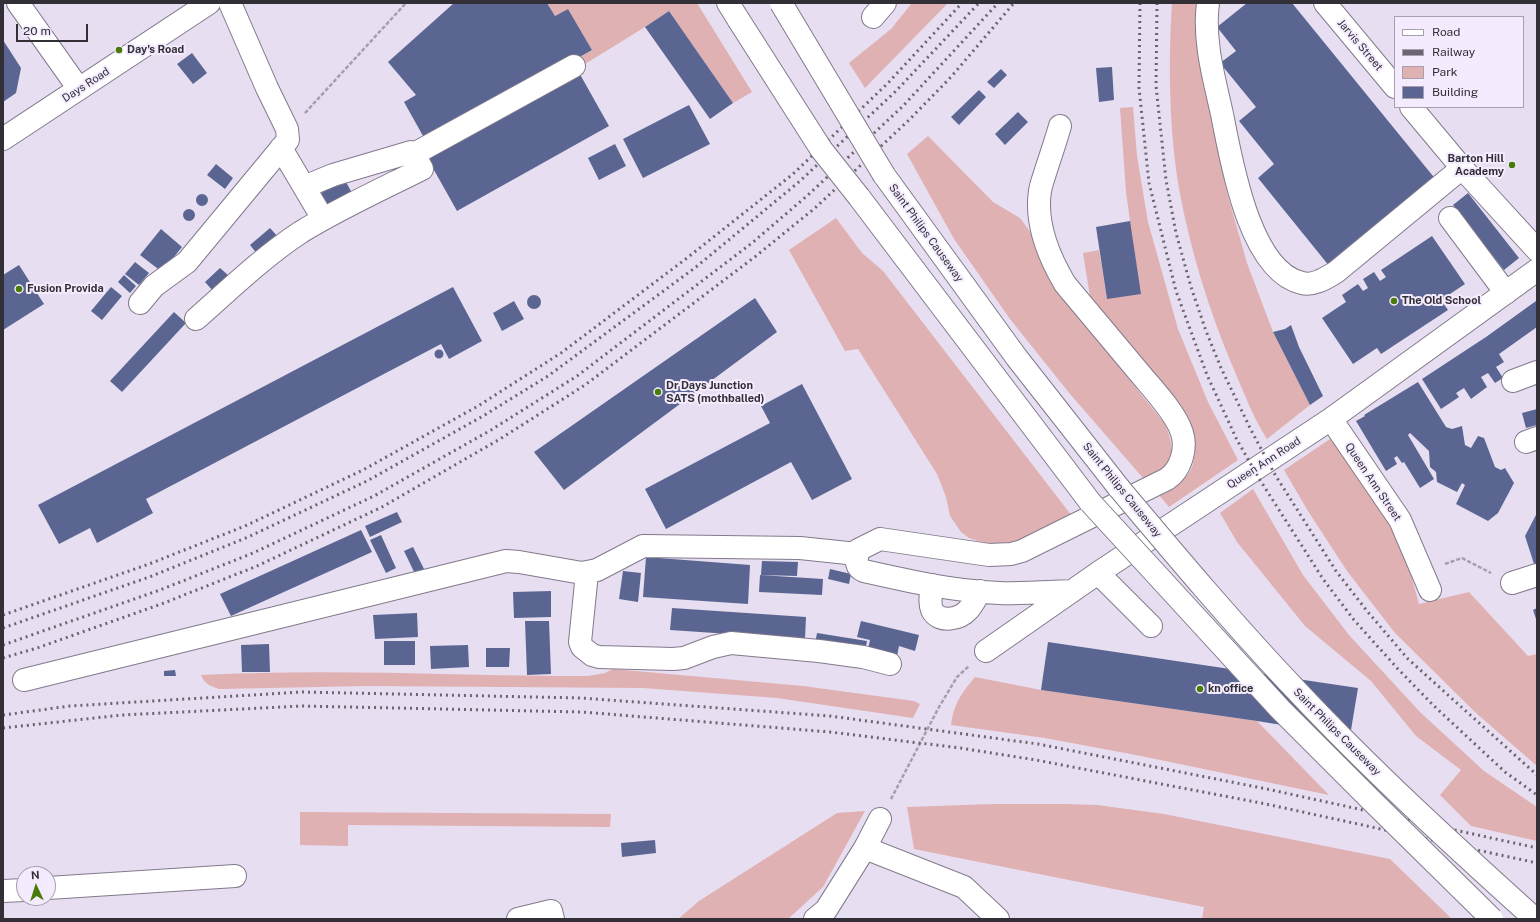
<!DOCTYPE html>
<html>
<head>
<meta charset="utf-8">
<style>
  body { margin:0 }
  #map { position:relative; width:1540px; height:922px; overflow:hidden; background:#e7def1; font-family:"Public Sans",sans-serif }
  canvas { display:block }
  .frame { position:absolute; inset:0; border:4px solid #322f36; pointer-events:none }
  .legend { position:absolute; left:1394px; top:16px; width:130px; height:92px; box-sizing:border-box; background:#f4ebfe; border:1px solid #a6a0ae; margin:0; padding:5px 7px; list-style:none; font-size:12px; color:#322f36 }
  .legend li { display:flex; align-items:center; gap:8px; height:20px }
  .legend b { width:20px; border:1px solid #a6a0ae }
  .north { position:absolute; left:16px; top:866px; width:40px; height:40px; box-sizing:border-box; background:#f4ebfe; border:1px solid #a6a0ae; border-radius:50%; rotate:356deg; font-size:11px; font-weight:700; line-height:16px; text-align:center; color:#322f36 }
  .north::after { content:''; display:block; margin:auto; width:14px; height:18px; background:#487b09; clip-path:polygon(50% 0,100% 100%,50% 72%,0 100%) }
  .scale { position:absolute; left:16px; top:24px; width:72px; height:18px; box-sizing:border-box; border:2px solid #322f36; border-top:0; padding-left:5px; font-size:12px; line-height:14px; white-space:nowrap; color:#322f36; -webkit-text-stroke:3px #f4ebfe; paint-order:stroke }
</style>
</head>
<body>
<div id="map">
<canvas width="1540" height="922"></canvas>
<div class="frame"></div>
<ul class="legend">
<li><b style="height:5px;background:#fff"></b>Road</li>
<li><b style="height:5px;background:#6a6570"></b>Railway</li>
<li><b style="height:11px;background:#e0b1b2"></b>Park</li>
<li><b style="height:11px;background:#5a6691"></b>Building</li>
</ul>
<div class="north">N</div>
<div class="scale">20 m</div>
</div>
<script>
const context = document.querySelector('canvas').getContext('2d');
context.lineJoin = 'round';
function fillPath(path, color) { context.fillStyle = color; context.fill(path, 'evenodd'); }
function strokePath(path, color, width, dash) { context.strokeStyle = color; context.lineWidth = width; context.lineCap = dash ? 'butt' : 'round'; context.setLineDash(dash || []); context.stroke(path); }
function drawText(font, color, halo, rows, align = 'center') {
  context.font = font + ' "Public Sans",sans-serif'; context.lineWidth = 4; context.setLineDash([]); context.textBaseline = 'middle'; context.strokeStyle = halo; context.fillStyle = color; for (const [text, x, y, turn = 0] of rows) {
    context.save(); context.translate(x, y); context.rotate((+turn || 0) * Math.PI / 180); context.textAlign = isNaN(turn) ? turn : align; if (halo) context.strokeText(text, 0, 0); context.fillText(text, 0, 0); context.restore();
  }
}
const green = new Path2D(`
  M547 3H697L752 92 733 103 669 11 645 27 577 69 573 61 592 50 568 9 555 16Z
  M912 3H948L865 88 849 63 891 29Z
  M1172 3H1202L1210 109 1227 193 1247 263 1273 332 1310 405 1267 439C1252 416 1243 390 1232 365 1209 310 1191 252 1180 194 1169 133 1168 64 1172 3Z
  M1133 107 1137 156 1148 222 1178 329 1208 402 1238 460 1169 507 1158 494C1179 484 1196 476 1194 450L1091 303 1083 253 1099 250 1107 299 1130 221 1126 192 1120 108Z
  M928 136 993 202 1020 218 1034 237 1070 306 1165 424C1177 452 1173 465 1147 480L1143 478 1070 394 1010 319 954 239 907 154Z
  M836 218 862 253 883 271 1072 516 1032 537 1012 542 989 544 978 541 969 538 961 532 950 516 946 497 937 474 858 349 845 351 789 250Z
  M1333 437 1399 532 1419 604 1469 592 1528 656 1537 654V766L1476 713 1395 633 1347 571 1308 511 1284 470Z
  M1253 489 1303 575 1349 635 1420 712 1484 771 1537 807V841L1471 826 1440 795 1461 770 1416 736 1371 681 1305 626 1237 542 1220 513Z
  M613 669 803 686 914 701 920 704 913 718 777 698 643 688 367 686 219 689C211 686 204 684 201 675 330 668 460 676 588 676L605 673Z
  M975 677 1041 690 1257 721 1329 795 1141 756 1045 738 951 725C954 703 961 694 975 677Z
  M994 804H1067L1097 805 1164 814 1390 859 1452 919H1202L1204 907 914 849 907 807Z
  M865 811 823 887 788 919H678L699 901 837 813Z
  M300 812 611 814 610 827 348 825V846L300 845Z`);
const building = new Path2D(`
  M454 3H547L555 16 568 9 592 50 427 143 404 102 416 95 388 62Z
  M1247 3H1292L1437 181 1330 267 1258 178 1274 164 1239 121 1256 107 1220 63 1236 51 1217 27Z
  M669 11 733 103 710 119 645 27Z
  M3 40 21 68 16 93 3 102Z
  M192 53 207 73 193 84 177 64Z
  M1112 67 1114 100 1099 102 1096 68Z
  M577 69 609 126 457 211 425 154Z
  M1001 69 1007 75 994 88 987 82Z
  M979 90 986 97 959 125 951 117Z
  M689 105 710 144 643 178 623 139Z
  M1018 112 1028 122 1005 145 995 134Z
  M615 144 626 166 599 180 588 158Z
  M216 164 233 178 225 189 207 175Z
  M345 180 352 193 328 206 321 193Z
  M1468 193 1519 258 1504 270 1453 205Z
  M196 200a6 6 0 1 1 12 0a6 6 0 1 1-12 0Z
  M183 215a6 6 0 1 1 12 0a6 6 0 1 1-12 0Z
  M1130 221 1141 294 1107 299 1096 227Z
  M270 228 279 238 258 255 250 245Z
  M161 229 182 247 162 272 140 255Z
  M1432 236 1465 284 1441 300 1448 310 1381 354 1377 348 1353 364 1322 318 1346 302 1342 295 1358 284 1363 291 1368 288 1363 279 1374 272 1380 281 1386 277 1381 270Z
  M135 262 149 273 139 285 125 274Z
  M19 265 44 304 3 330V275Z
  M220 268 229 276 213 291 205 282Z
  M124 275 136 286 130 293 118 282Z
  M111 287 122 296 102 320 91 311Z
  M453 287 482 341 449 359 441 344 146 499 153 513 97 543 90 528 59 544 38 505Z
  M527 302a7 7 0 1 1 14 0a7 7 0 1 1-14 0Z
  M755 298 777 332 564 490 534 452Z
  M514 301 524 319 502 331 493 313Z
  M1536 301H1537V327L1499 354 1504 362 1496 367 1503 378 1495 383 1488 373 1481 377 1487 387 1471 399 1464 388 1456 393 1459 397 1441 409 1422 379 1486 337Z
  M174 312 186 323 122 392 110 381Z
  M1291 325 1299 347 1323 396 1310 405 1273 332 1285 329Z
  M434.5 354a4.5 4.5 0 1 1 9 0a4.5 4.5 0 1 1-9 0Z
  M1418 382 1446 427 1452 429 1462 426 1465 445 1471 448 1478 436 1484 438 1495 467 1501 470 1505 468 1514 483 1498 513 1488 521 1456 504 1465 485 1462 483 1457 492 1437 482 1436 472 1430 467 1429 451 1410 433 1408 435 1434 479 1420 488 1404 462 1402 463 1397 456 1394 458 1397 464 1386 471 1356 421 1365 416 1364 415Z
  M802 384 852 479 812 500 791 462 666 529 645 489 770 423 761 406Z
  M1537 409V425L1526 428 1522 413Z
  M397 512 402 522 370 537 365 526Z
  M1537 513V566L1535 567 1525 536Z
  M361 530 372 552 231 616 220 594Z
  M381 535 396 568 386 573 370 540Z
  M413 547 426 573 417 578 404 551Z
  M646 557 750 565 748 604 643 597Z
  M762 561 798 562 797 576 761 575Z
  M830 569 851 574 849 584 828 579Z
  M623 571 641 573 638 602 619 599Z
  M760 575 823 579 822 595 759 592Z
  M551 591V617L514 618 513 592Z
  M672 608 806 617 805 639 670 630Z
  M1537 608V622L1533 610Z
  M417 613 418 637 375 639 373 615Z
  M525 621H549L551 674 527 675Z
  M861 621 919 635 915 651 899 646 897 656 868 649 870 640 857 637Z
  M817 633 867 641 865 652 815 644Z
  M384 641H415V665H384Z
  M1048 642 1358 688 1350 736 1257 721 1041 690Z
  M269 644 270 672H242L241 645Z
  M468 645 469 667 431 669 430 646Z
  M486 648H510L509 667H486Z
  M175 670 176 676H164V671Z
  M655 840 656 853 622 857 621 843Z`);
const path = new Path2D(`
  M305 113 406 3
  M1445 564 1462 558 1491 573
  M891 799 939 707 957 677 969 666`);
const minor = new Path2D(`
  M18 3 79 89
  M1208 3C1203 40 1214 78 1222 114 1231 159 1249 271 1302 283 1314 286 1326 278 1336 272L1462 168
  M1325 3 1395 87
  M873 17 885 3
  M1411 107 1462 168 1537 250
  M1060 126C1056 140 1051 155 1046 170 1044 177 1041 184 1040 191 1035 223 1049 257 1065 284 1091 315 1116 345 1142 376 1154 390 1177 415 1182 433 1187 448 1181 470 1167 479L1022 551 1011 554 989 555 880 539 858 550C857 559 854 567 864 571 908 581 953 591 999 593 1023 594 1048 592 1072 591
  M3 139 209 3
  M281 148 323 219
  M414 154 574 66
  M1450 218 1506 293
  M140 303 154 286 187 262 288 140 287 129 267 88 230 3
  M196 319C230 289 263 257 301 232 340 208 382 189 422 169L414 154 411 152 333 175 304 187
  M1513 381 1537 372
  M1331 419 1400 520 1430 590
  M1526 442 1537 438
  M587 573 580 642 582 647 592 655 599 657 673 659 684 658 713 647 731 643 819 651 863 657 890 664
  M1098 573 1151 626
  M1512 583 1537 575
  M932 585C931 593 929 603 932 610 939 624 960 619 968 610 973 605 976 598 980 591
  M986 651 1098 573 1331 419 1537 270
  M24 680 506 561 519 562 582 573 597 570 643 546 800 548 857 554
  M865 848 964 887 998 919
  M48 888 235 876
  M3 891 24 890
  M518 919 551 911 553 919
  M815 919 826 910 865 848 880 819`);
const major = new Path2D(`
  M728 3 738 19
  M884 175 1017 358 1119 488
  M859 197 1090 502`);
const rail = new Path2D(`
  M1140 3 1139 88 1149 183 1176 291 1207 375 1237 440 1260 480 1323 579 1354 620 1398 669 1433 705 1505 772 1537 795
  M1157 3 1156 86 1166 180 1176 233 1191 287 1206 331 1221 368 1251 430 1274 473 1336 571 1367 611 1408 659 1537 775
  M3 615 149 564 245 526 363 470 478 406 561 353 687 258 793 174 888 83 962 3
  M3 628 152 576 248 537 367 481 483 416 548 376 696 267 800 181 896 91 979 3
  M3 645 160 590 253 553 374 496 491 430 577 376 752 243 808 195 903 106 998 3
  M3 658 37 648 164 603 257 566 382 507 500 439 585 385 756 256 815 208 909 120 951 77 1014 3
  M3 715 70 706 302 692 581 698 830 716 1038 744 1267 789 1537 848
  M3 728 122 715 302 706 582 712 830 732 960 748 1036 760 1266 804 1537 863`);
const majorBridge = new Path2D(`
  M781 3 884 175
  M738 19 821 149 859 197
  M1119 488C1177 557 1235 626 1297 691 1372 771 1453 845 1535 919
  M1090 502 1280 709 1370 799 1492 919`);
const markers = [
  [119,50,4,"#487b09"],
  [1512,165,4,"#487b09"],
  [19,289,4,"#487b09"],
  [1394,301,4,"#487b09"],
  [658,392,4,"#487b09"],
  [1200,689,4,"#487b09"]
];
const streetNames = [
  ["Jarvis Street",1360,45,50],
  ["Days Road",86,85,-33],
  ["Saint Philips Causeway",926,233,54],
  ["Queen Ann Road",1264,463,-33],
  ["Queen Ann Street",1373,482,56],
  ["Saint Philips Causeway",1122,490,51],
  ["Saint Philips Causeway",1337,732,45]
];
const poiNames = [
  ["Day's Road",127,50],
  ["Barton Hill",1504,159,"right"],
  ["Academy",1504,172,"right"],
  ["Fusion Provida",27,289],
  ["The Old School",1402,301],
  ["Dr Days Junction",666,386],
  ["SATS (mothballed)",666,399],
  ["kn office",1208,689]
];
fillPath(green, '#e0b1b2');
fillPath(building, '#5a6691');
strokePath(minor, '#827a8b', 24);
strokePath(major, '#827a8b', 24);
strokePath(path, '#a59fad', 2.5, [4, 2]);
strokePath(minor, '#fff', 22);
strokePath(major, '#fff', 22);
strokePath(rail, '#6a6570', 3, [2, 4]);
strokePath(majorBridge, '#827a8b', 24, []);
strokePath(majorBridge, '#fff', 22);
for (const [x, y, r, color] of markers) { const dot = new Path2D(); dot.arc(x, y, r, 0, 2 * Math.PI); context.fillStyle = color; context.fill(dot); strokePath(dot, '#f4ebfe', 1.5); }
drawText('11px', '#322f36', '#f4ebfe', streetNames);
drawText('bold 11px', '#322f36', '#f4ebfe', poiNames, 'left');
</script>
</body>
</html>
